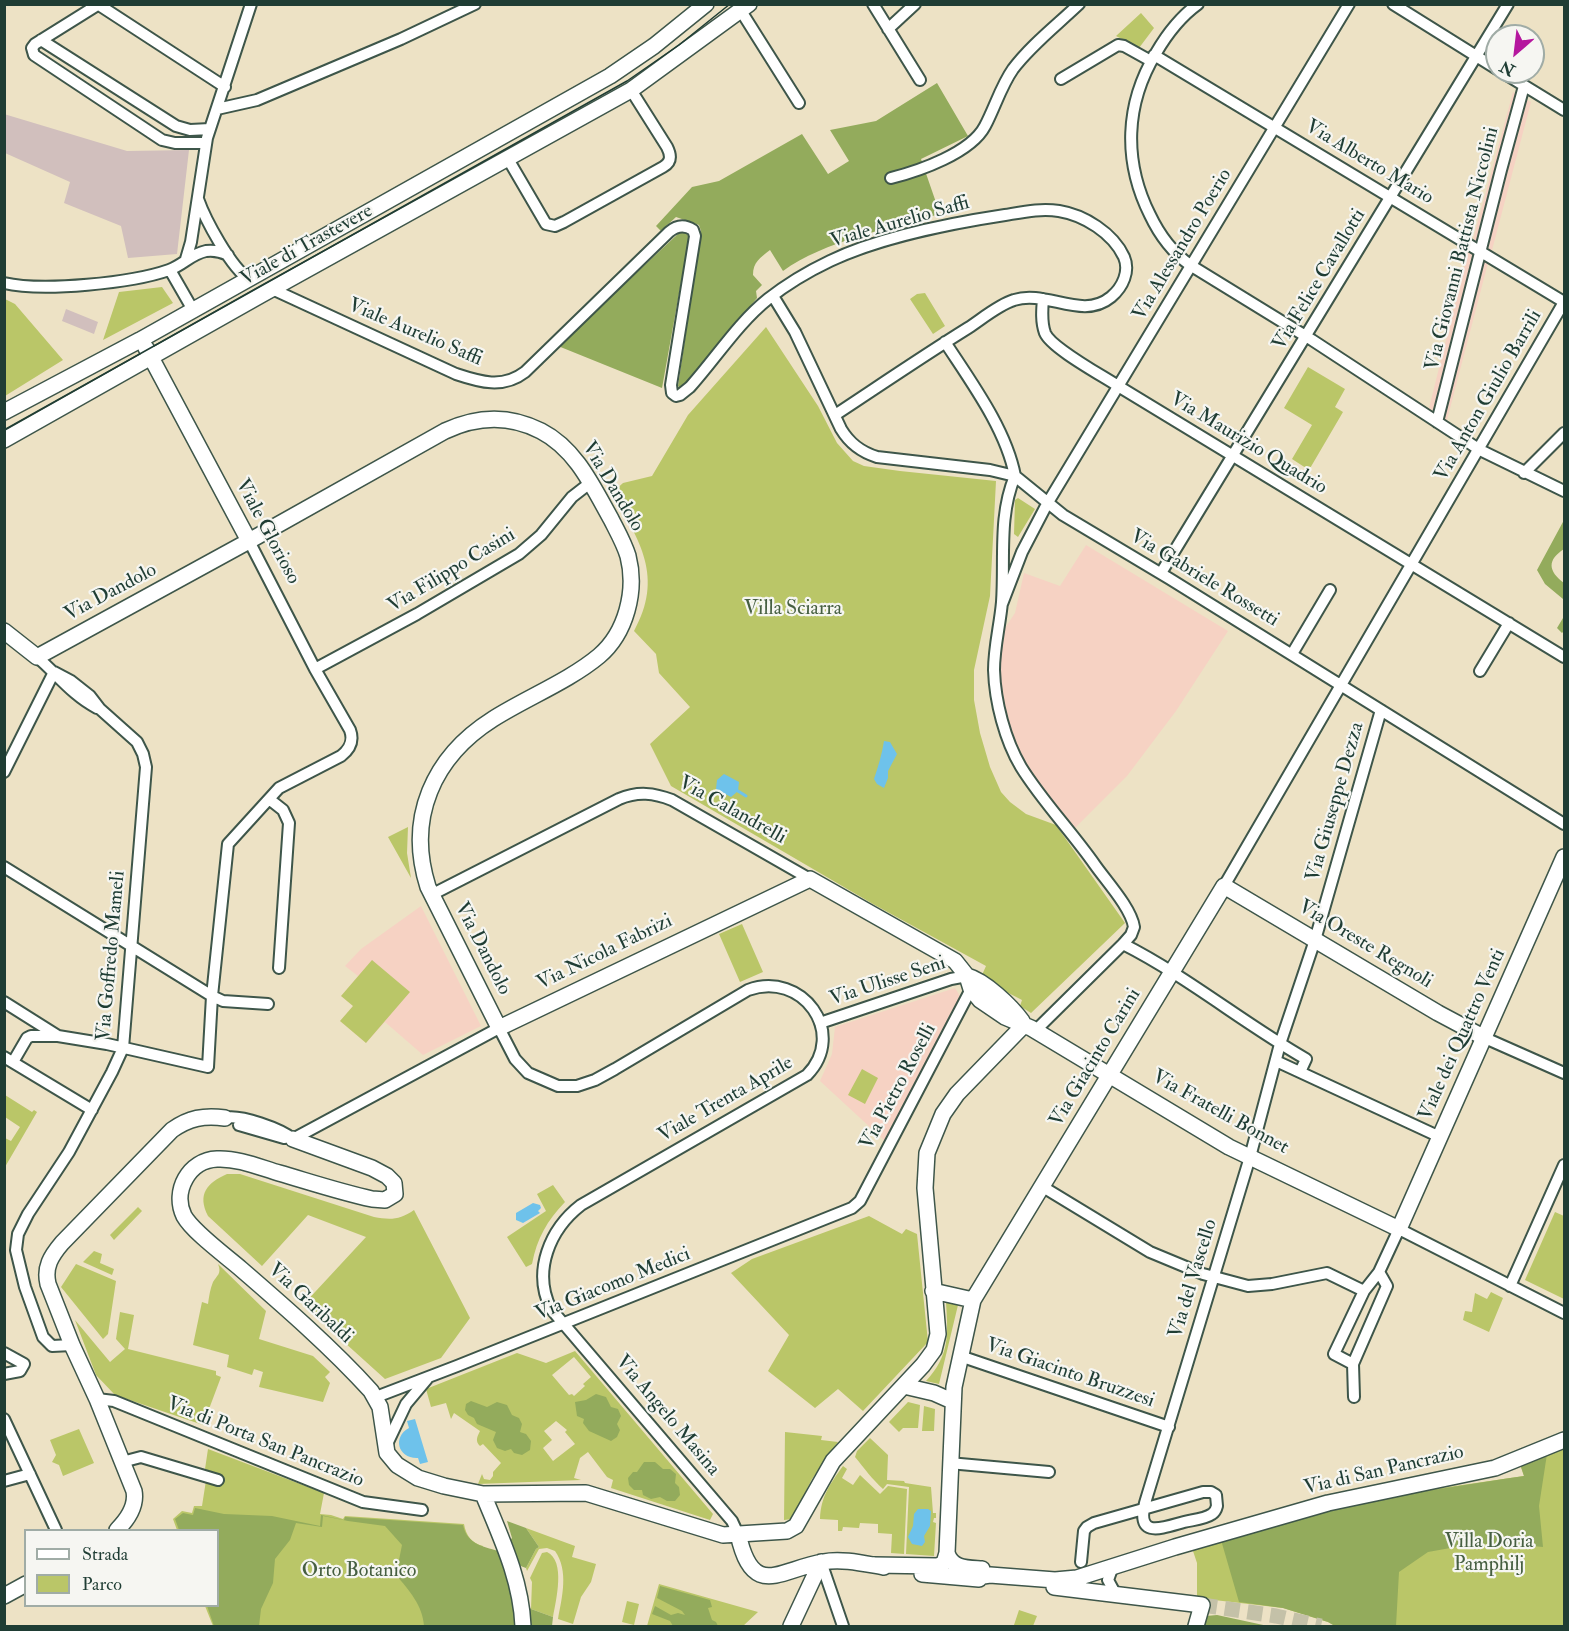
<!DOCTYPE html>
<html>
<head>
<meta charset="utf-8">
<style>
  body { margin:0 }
  #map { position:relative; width:1569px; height:1631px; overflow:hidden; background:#ede2c5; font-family:"IM FELL Double Pica",serif }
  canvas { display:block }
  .frame { position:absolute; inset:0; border:6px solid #1f3d34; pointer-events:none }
  .legend { position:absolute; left:24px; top:1529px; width:195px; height:78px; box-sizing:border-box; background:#f6f6f2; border:2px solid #a0aca6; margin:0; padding:8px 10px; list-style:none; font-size:18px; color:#1f3d34 }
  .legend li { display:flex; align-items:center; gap:12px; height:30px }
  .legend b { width:30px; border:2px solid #a0aca6 }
  .north { position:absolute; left:1485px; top:24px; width:60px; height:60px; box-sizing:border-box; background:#f6f6f2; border:2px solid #a0aca6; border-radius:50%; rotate:208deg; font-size:16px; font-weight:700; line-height:24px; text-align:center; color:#1f3d34 }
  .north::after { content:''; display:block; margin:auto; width:21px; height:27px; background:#b5179e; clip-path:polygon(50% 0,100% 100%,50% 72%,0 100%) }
</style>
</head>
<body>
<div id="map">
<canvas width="1569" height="1631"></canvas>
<div class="frame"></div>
<ul class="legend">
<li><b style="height:8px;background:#fff"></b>Strada</li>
<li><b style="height:16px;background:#bac668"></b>Parco</li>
</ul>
<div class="north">N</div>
</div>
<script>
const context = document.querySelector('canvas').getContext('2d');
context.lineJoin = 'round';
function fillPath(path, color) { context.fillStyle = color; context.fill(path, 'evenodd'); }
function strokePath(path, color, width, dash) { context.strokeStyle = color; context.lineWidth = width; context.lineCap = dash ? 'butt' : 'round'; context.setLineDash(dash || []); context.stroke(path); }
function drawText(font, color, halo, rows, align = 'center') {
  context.font = font + ' "IM FELL Double Pica",serif'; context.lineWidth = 4.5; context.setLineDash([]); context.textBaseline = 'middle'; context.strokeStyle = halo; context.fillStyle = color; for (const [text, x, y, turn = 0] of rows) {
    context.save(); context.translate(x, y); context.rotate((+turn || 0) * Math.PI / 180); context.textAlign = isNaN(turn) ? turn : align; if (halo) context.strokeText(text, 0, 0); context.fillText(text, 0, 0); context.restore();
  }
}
const built = new Path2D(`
  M1513 92 1531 102 1491 254 1472 243Z
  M1468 252 1488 263 1447 420 1429 408Z
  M1086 545 1228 631 1176 711 1127 776 1071 832 1033 785 1001 715 997 640 1015 613 1024 573 1060 586Z
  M421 906 481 1026 423 1055 385 1022 366 1043 340 1021 353 1006 341 996 358 976 345 966 361 949Z
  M955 988 960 996 885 1141 820 1081 832 1054 835 1027Z`);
const industrial = new Path2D(`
  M4 114 127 151 189 150 177 254 128 258 121 226 64 203 70 182 5 153Z
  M66 309 98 322 94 334 62 321Z`);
const green = new Path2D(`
  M1141 13 1154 28 1139 48 1116 36Z
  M162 287 173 303 103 340 119 292Z
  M925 293 945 326 933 334 910 299 917 294Z
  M5 299 15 304 63 360 5 396Z
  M766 327 818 406 837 443 853 461 864 466 900 471 996 481 990 596 974 670V700L980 733 990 767 1001 792 1010 802 1026 814 1056 825 1125 923 1031 1013 1020 1006 1022 1000 989 983 990 979 982 975 986 966 873 904 671 786 650 744 690 707 659 673 656 654 634 631C664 577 640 541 612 493L623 483 652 476 688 415Z
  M1308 367 1345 389 1335 407 1343 412 1309 470 1292 459 1312 425 1284 408Z
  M1018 498 1035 509 1018 537 1014 534 1015 500Z
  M408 827 407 853 411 878 388 837Z
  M742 924 763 972 740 982 719 934Z
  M372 960 410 992 366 1043 340 1021 353 1006 341 996Z
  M862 1069 878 1078 865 1104 848 1095Z
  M5 1095 32 1112 34 1110 37 1112 5 1167V1138L11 1141 20 1127 5 1117Z
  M227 1174H240L374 1217C390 1220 400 1220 414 1210L470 1318 441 1358 385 1379 303 1305 366 1237 308 1215 262 1266 208 1216C197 1194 207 1183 227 1174Z
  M553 1185 565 1202C547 1221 537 1238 532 1264L526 1267 507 1237 546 1211 537 1194Z
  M138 1207 142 1211 114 1240 110 1235Z
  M1555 1212 1564 1216V1299L1525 1280Z
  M869 1216 902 1234 906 1229 917 1234 928 1342 863 1411 838 1389 815 1408 768 1371 789 1335 731 1273 752 1259Z
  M94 1251 102 1254 100 1263 114 1269 112 1275 83 1262Z
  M76 1264 116 1281 108 1334 103 1339 61 1287Z
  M218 1264 266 1311 259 1339 313 1356 330 1372 325 1377 330 1383 323 1402 259 1387 263 1372 254 1369 252 1375 227 1367 229 1355 193 1345 202 1302 208 1304C209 1297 210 1289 213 1282 217 1275 222 1274 218 1264Z
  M1491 1292 1503 1298 1489 1332 1463 1320 1465 1311 1472 1312 1475 1293 1487 1299Z
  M946 1302 958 1305 939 1384 926 1381C950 1355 948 1335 946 1302Z
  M120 1312 134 1315 128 1349 216 1371V1375L221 1377 203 1425 115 1395 96 1375 75 1320 110 1362 125 1349 116 1339Z
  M575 1351 713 1514 710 1520 611 1488 613 1480 607 1477 588 1452 580 1458 574 1478 581 1480 478 1484 482 1474 484 1479 490 1480 493 1476V1472L501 1463 483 1444 480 1446C475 1441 477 1437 480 1431L454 1413 451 1419 446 1403 431 1407 426 1389 517 1353 546 1363ZM574 1357 591 1377 583 1384 585 1386 574 1396 572 1394 569 1395 552 1375ZM556 1421 567 1430 565 1432 575 1444 553 1461 543 1448 552 1440 544 1431Z
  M908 1402 920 1405 918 1428H903L899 1432 889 1422Z
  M924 1406 935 1409 934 1431H922Z
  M79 1429 94 1463 63 1476 59 1465 52 1462 56 1455 50 1440Z
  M785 1432 822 1436 821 1440 838 1442 812 1479 792 1519 784 1520Z
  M870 1438 888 1455 887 1480 904 1481 905 1483 931 1487 933 1513H936V1518H934L933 1522 936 1523 934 1556 906 1554 909 1487 887 1484 883 1489C872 1479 864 1468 855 1457L857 1451Z
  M1564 1447V1626H1335L1328 1622 1283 1608 1197 1598V1563L1192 1548 1400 1494 1524 1476 1520 1464Z
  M208 1449 324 1493 320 1514 331 1515 343 1519 345 1516 464 1524C466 1536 472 1543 483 1546L469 1626H213L205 1606H218V1530H177L173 1519 182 1511 192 1513 194 1506H202L207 1474 205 1469Z
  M843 1466 847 1469 842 1478 853 1485 860 1475 880 1494 888 1486 907 1489 904 1554 891 1553 892 1534 878 1533V1524L860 1523 859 1528 843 1527 842 1531H838V1520L820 1519C821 1496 830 1484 843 1466Z
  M526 1528 575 1546 572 1557 596 1564 591 1582 581 1597 573 1624 558 1619C562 1597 569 1571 555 1551L547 1548 539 1549 527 1571 526 1568 536 1549 539 1547Z
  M547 1552C566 1561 556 1600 553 1617L531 1609 532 1582 530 1578 542 1553Z
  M659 1584 758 1612 743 1626H647Z
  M627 1601 639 1604 634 1625 622 1622Z
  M1019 1610 1037 1616 1033 1626 1014 1625Z`);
const forest = new Path2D(`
  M937 83 968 136 921 159 940 214C891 228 824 241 783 271L770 250C760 258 753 262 753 275L762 285 756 291 757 298 685 386 681 389 678 386 701 231 699 225 676 217 661 231 656 226 692 187 719 181 802 134 828 174 849 161 830 130 876 121Z
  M683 232 687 234 689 238 662 388 558 346 679 233Z
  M1564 520V549C1547 560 1548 571 1564 583V631L1562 633 1557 628 1563 618V599L1545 584 1537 570Z
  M596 1394 606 1397 611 1407 618 1409 621 1416 617 1424 620 1430 617 1437 611 1441 589 1431 583 1423 584 1419 577 1416 575 1402 586 1400Z
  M471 1401 487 1407 497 1402 507 1405 512 1415 519 1418 522 1424 520 1432 526 1434 531 1441 530 1450 522 1455 514 1453 511 1449 505 1451 497 1448 493 1440 496 1432 477 1424 474 1418 468 1415 465 1410 466 1404Z
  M1547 1454 1539 1506 1543 1547 1502 1543 1467 1545 1428 1552 1399 1572 1396 1626H1335L1328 1622 1283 1608 1239 1602 1221 1540C1319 1507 1422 1491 1524 1476L1520 1464Z
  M644 1462H655L663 1469H670L676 1474 675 1483 679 1487 680 1495 675 1501H667L660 1497 651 1499 643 1495 642 1490H634L629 1485 628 1478 633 1472H637Z
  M195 1508 224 1514 272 1516 320 1526 321 1515 344 1520 345 1517 463 1525C467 1545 485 1547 502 1552L517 1594 531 1609 553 1617 552 1626H424C423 1606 409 1590 396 1575L402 1545 385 1526 348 1521 323 1516 322 1527 296 1523 290 1540 275 1559 273 1583 261 1609 259 1626H214L207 1606H218V1530H179L175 1519 183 1513 193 1515Z
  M507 1521 526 1528 539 1547 536 1549 526 1568C514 1565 511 1554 507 1543L512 1538Z
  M660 1586 710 1600 712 1607 708 1608 712 1620 716 1622 718 1626H673L670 1621 652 1614 655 1606 671 1615 678 1613 685 1615 682 1611 657 1598Z
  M1217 1615 1268 1626H1202L1206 1616Z`);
const water = new Path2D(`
  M884 741 890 742 897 754 888 771V778L884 788 877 784 874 779C878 767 882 754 884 741Z
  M724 774 739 782 738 791 731 797 716 789 717 780Z
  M533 1203 540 1205 541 1208 538 1211 540 1213 523 1223 516 1220V1213Z
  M415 1419 428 1462 420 1464 418 1458C398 1459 392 1437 409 1428L407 1421Z
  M918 1509H928L931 1511 930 1526 924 1536 925 1542 922 1546 912 1544 908 1537 913 1526 914 1514Z`);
const stream = new Path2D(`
  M738 791 746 796`);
const secondaryTunnel = new Path2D(`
  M1202 1605 1276 1616 1321 1626`);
const street = new Path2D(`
  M99 4 35 44 32 48 34 55 162 140 175 143H206
  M873 4 920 80
  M1198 4C1180 17 1167 34 1156 53 1125 104 1123 161 1150 215 1159 234 1172 252 1190 265L1312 340 1480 450 1564 491
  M1393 4 1497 69
  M99 5 225 87
  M741 11 799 103
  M888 29 915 4
  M41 40 176 126 190 130 210 129
  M1154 55 1564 302
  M1502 72 1564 110
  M1061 79 1118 45 1124 46 1151 61
  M217 109 257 100 401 39 475 4
  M508 159 546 224 555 226 564 222 663 167C672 162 671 155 667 147L631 90
  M891 178C919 171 971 153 985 126 995 107 1001 86 1013 69 1031 45 1057 25 1079 4
  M198 199C205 219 231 268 249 279
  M186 259 191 242 207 138 251 4
  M170 270 193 310
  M4 283C43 292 132 283 169 270 183 265 191 254 206 251 214 250 220 251 228 255
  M272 289 456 374C480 382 503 389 525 372L669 232C676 226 684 224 693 230L695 236 671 385 672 393 676 396 680 395 690 387C716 358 738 323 768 299 787 284 809 271 830 261 878 238 952 223 1005 215 1023 212 1041 208 1059 211 1084 215 1113 233 1124 257 1130 271 1123 287 1111 297 1082 321 1046 289 1014 300 998 305 982 319 968 328 923 356 879 386 835 415
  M773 296 795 332 841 429C850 444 861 452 877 457L990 470 1015 476 1063 515 1170 579 1564 824
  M1043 299C1042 310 1041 322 1045 333 1051 348 1103 376 1118 386L1564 657
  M945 342C971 382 1006 429 1015 476
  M1437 422 1501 170 1524 86
  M1524 473 1564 433
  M1015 476C998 516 1005 560 1002 602 1000 625 994 647 994 670 995 702 1005 740 1021 767 1042 801 1072 832 1095 865 1107 882 1131 908 1134 927L1131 935 1123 944 1035 1031
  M1161 573 1508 4
  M1002 604 1022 552 1047 504 1349 4
  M1292 654 1330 590
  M37 657C57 674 72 695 97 708
  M315 669 417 614 519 554 541 535 572 497 590 483
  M1480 671 1509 623
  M54 672 71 681 90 696 100 709 137 742 143 754 146 767 123 1048 112 1072 69 1152 28 1214 18 1234 16 1250 25 1287 43 1337 52 1346 72 1345
  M4 772 54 672
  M269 799 283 810 289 823 279 968
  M4 867 212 996 223 1001 268 1004
  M1224 886 1564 302
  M431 895 619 799C638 791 654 793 672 800L810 879
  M1123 944C1188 977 1243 1023 1306 1059L1300 1072
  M4 1002 58 1036 107 1044 208 1067 212 996 228 844 279 788 341 756C350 749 354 741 350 730L315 669 249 541
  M820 1023 951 979 967 976
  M1485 1038 1564 1073
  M4 1057 92 1110
  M1276 1061 1440 1137
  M13 1062 27 1038 31 1036H58
  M225 1118C240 1114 281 1129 293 1139
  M239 1125 284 1138
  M293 1139 499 1028 515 1059 528 1073 558 1086H577L595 1080 615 1069 748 990C802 970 848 1033 807 1075L581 1205C550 1229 532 1271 551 1309L732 1521 738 1534
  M1043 1187 1150 1252 1203 1274 1248 1286 1272 1284 1327 1273 1364 1291
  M1379 1272 1387 1286 1353 1364 1334 1354 1364 1291 1379 1272 1399 1229 1564 1313
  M1510 1286 1564 1165
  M4 1353 24 1364 20 1371 4 1374
  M960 1356 1169 1427
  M1353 1364 1354 1397
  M376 1397 457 1366 852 1208 860 1201 971 989
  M97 1399 114 1401 363 1502 422 1510
  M4 1419 56 1530
  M387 1444 406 1404 427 1379
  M122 1462 141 1457 218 1480
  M949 1463 1049 1472
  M4 1481 30 1474
  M821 1562 843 1626
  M1081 1562 1084 1531 1087 1527 1094 1523 1203 1492H1211L1216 1495 1217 1506C1216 1510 1215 1512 1212 1514 1205 1519 1192 1520 1184 1522 1162 1528 1136 1539 1145 1503L1250 1157 1280 1044 1315 940 1381 710
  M1113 1566 1108 1580 1115 1593`);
const secondary = new Path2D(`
  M146 348 249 541
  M4 412 140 340 610 76 654 46 706 4
  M4 440 261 295 631 90 749 4
  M4 631 37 657 249 541 445 431C477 416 510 415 541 431 576 449 593 487 611 519 617 531 624 543 628 556 637 591 626 633 599 656 569 681 526 698 493 719 433 757 406 818 428 887L499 1028 810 879 955 961 967 976 971 989 980 1000 1005 1017 1031 1028 1229 1147 1399 1229 1564 857
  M967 976C985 981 1011 1006 1022 1021
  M293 1139 372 1168 387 1176 394 1183 395 1194 385 1200 372 1199C340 1192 310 1182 279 1173 259 1167 238 1158 217 1159 189 1160 172 1191 184 1216 193 1232 226 1256 241 1269 285 1307 332 1348 371 1391L380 1407 387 1453 397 1465 418 1478 444 1486 483 1494 586 1493 723 1535 787 1531 796 1526 833 1461 923 1365 934 1350 938 1334 925 1188 927 1153 943 1114 957 1094 1024 1025
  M933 1291 973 1300
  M904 1386 934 1393 952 1401
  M483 1494C501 1538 521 1579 523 1626
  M117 1530C127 1520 137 1507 134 1491L97 1399 72 1345 48 1284C44 1267 51 1256 62 1243L172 1130C189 1118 204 1115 225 1118
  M738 1534C753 1600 778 1570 823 1562 842 1558 866 1564 884 1567
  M947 1553C952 1569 967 1568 982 1569
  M874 1565 938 1566 944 1563 947 1553 954 1387 973 1300 1224 886 1438 1013 1485 1038
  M922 1574 979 1579
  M970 1578 990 1575 1055 1580 1077 1578 1175 1547 1328 1503 1495 1468 1564 1440
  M1054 1587 1202 1605 1196 1626
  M4 1596 26 1584
  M791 1626 821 1562`);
const tram = new Path2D(`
  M4 430 627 81 679 45 730 4`);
const streetNames = [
  ["Via Alberto Mario",1369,163,31],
  ["Viale Aurelio Saffi",900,223,-16],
  ["Via Alessandro Poerio",1183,245,-59],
  ["Viale di Trastevere",307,246,-29],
  ["Via Giovanni Battista Niccolini",1463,249,-76],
  ["Via Felice Cavallotti",1320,280,-59],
  ["Viale Aurelio Saffi",415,333,23],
  ["Via Anton Giulio Barrili",1489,396,-60],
  ["Via Maurizio Quadrio",1248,444,31],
  ["Via Dandolo",612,487,59],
  ["Viale Glorioso",267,532,62],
  ["Via Filippo Casini",452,571,-31],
  ["Via Gabriele Rossetti",1204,579,31],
  ["Via Dandolo",111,593,-28],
  ["Via Giuseppe Dezza",1336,802,-74],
  ["Via Calandrelli",732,811,29],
  ["Via Oreste Regnoli",1365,945,31],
  ["Via Dandolo",482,949,63],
  ["Via Nicola Fabrizi",605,953,-26],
  ["Via Goffredo Mameli",112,956,-85],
  ["Via Ulisse Seni",888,982,-18],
  ["Viale dei Quattro Venti",1463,1035,-66],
  ["Via Giacinto Carini",1096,1058,-59],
  ["Via Pietro Roselli",899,1087,-62],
  ["Viale Trenta Aprile",726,1100,-30],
  ["Via Fratelli Bonnet",1220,1113,29],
  ["Via del Vascello",1194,1279,-73],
  ["Via Giacomo Medici",613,1285,-22],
  ["Via Garibaldi",310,1304,43],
  ["Via Giacinto Bruzzesi",1070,1374,19],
  ["Via Angelo Masina",667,1416,50],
  ["Via di Porta San Pancrazio",265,1443,22],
  ["Via di San Pancrazio",1384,1471,-13]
];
const parkNames = [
  ["Villa Sciarra",793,610],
  ["Villa Doria",1489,1543],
  ["Pamphilj",1489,1566],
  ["Orto Botanico",359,1572]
];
fillPath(built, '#f6d2c3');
fillPath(industrial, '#d1bfbd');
fillPath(green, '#bac668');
fillPath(forest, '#93ab5c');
fillPath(water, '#6ec2eb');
strokePath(stream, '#6ec2eb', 3);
strokePath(secondaryTunnel, '#c4c1a8', 15, [15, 8]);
strokePath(street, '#3e564a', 14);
strokePath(secondary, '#3e564a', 18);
strokePath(street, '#fff', 10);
strokePath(secondary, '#fff', 15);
strokePath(tram, '#1f3d34', 1.5);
drawText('20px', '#1f3d34', '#f6f6f2', streetNames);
drawText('20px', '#465f41', '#f6f6f2', parkNames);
</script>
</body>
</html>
